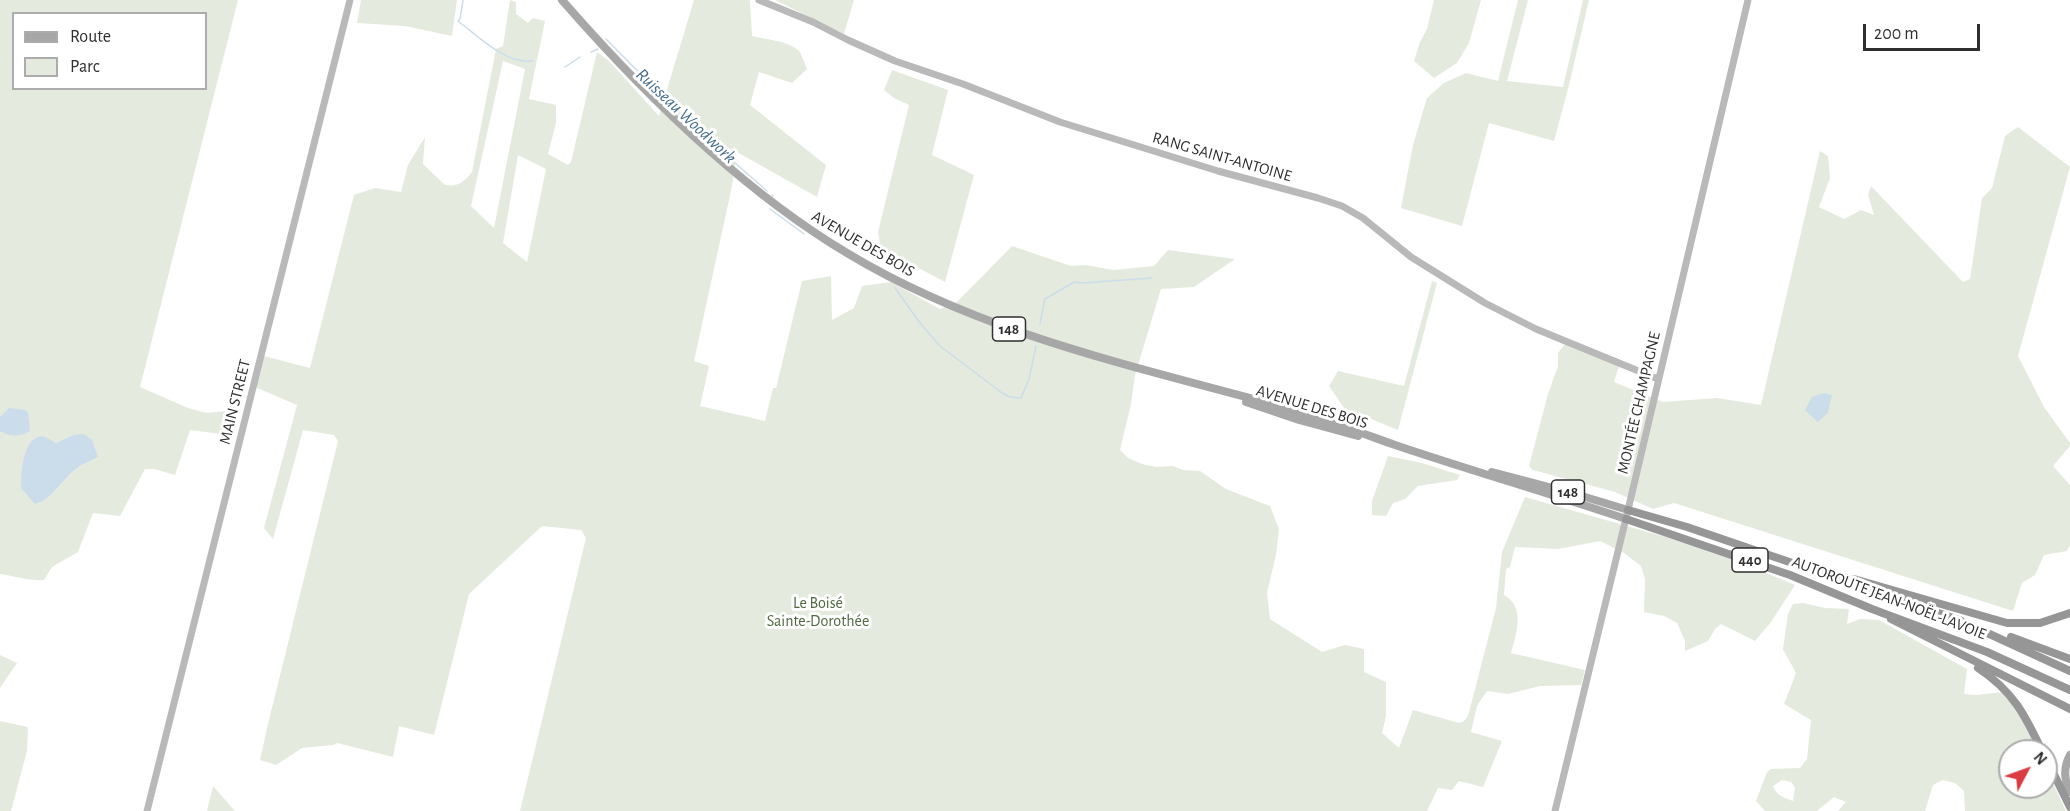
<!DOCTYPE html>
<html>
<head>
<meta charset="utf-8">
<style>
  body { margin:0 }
  #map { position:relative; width:2070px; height:811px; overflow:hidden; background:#fff; font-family:"Alegreya Sans",sans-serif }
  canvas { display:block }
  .legend { position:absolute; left:12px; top:12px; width:195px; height:78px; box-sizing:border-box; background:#fff; border:2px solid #acacac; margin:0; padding:8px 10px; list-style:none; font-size:18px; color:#2f2f2f }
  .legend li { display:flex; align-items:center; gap:12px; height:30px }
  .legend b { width:30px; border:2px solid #acacac }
  .north { position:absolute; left:1998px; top:739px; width:60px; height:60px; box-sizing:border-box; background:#fff; border:2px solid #acacac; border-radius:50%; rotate:49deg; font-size:16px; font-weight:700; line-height:24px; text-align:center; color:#2f2f2f }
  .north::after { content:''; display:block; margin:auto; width:21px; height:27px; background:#db3c41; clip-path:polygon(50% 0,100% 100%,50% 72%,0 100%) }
  .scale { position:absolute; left:1863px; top:24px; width:117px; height:27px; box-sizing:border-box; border:3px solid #2f2f2f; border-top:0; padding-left:8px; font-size:18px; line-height:21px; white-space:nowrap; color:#2f2f2f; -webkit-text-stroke:4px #fff; paint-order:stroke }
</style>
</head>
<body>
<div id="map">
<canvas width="2070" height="811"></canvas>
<ul class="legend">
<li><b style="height:8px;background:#a7a7a7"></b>Route</li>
<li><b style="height:16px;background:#e4ebde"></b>Parc</li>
</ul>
<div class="north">N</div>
<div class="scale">200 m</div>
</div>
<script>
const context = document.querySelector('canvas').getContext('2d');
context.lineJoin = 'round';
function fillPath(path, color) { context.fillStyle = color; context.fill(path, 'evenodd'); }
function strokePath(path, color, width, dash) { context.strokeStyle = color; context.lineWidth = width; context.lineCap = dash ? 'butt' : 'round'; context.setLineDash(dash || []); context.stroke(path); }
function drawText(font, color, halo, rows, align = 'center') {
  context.font = font + ' "Alegreya Sans",sans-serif'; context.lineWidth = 6; context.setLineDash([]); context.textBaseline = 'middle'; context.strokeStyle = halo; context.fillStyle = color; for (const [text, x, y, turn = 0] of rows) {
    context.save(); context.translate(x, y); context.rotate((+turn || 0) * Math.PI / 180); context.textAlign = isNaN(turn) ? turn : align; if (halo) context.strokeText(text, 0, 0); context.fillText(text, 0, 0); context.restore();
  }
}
const green = new Path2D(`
  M0 0H238L140 387 188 408 207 413 225 411 229 435 190 430 175 475 154 469H145L120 516 93 513 78 552 52 567 44 580C28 581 15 576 0 574ZM14 14H206V88H14ZM73 435 98 457C91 461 82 464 76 469 64 479 51 500 35 504L53 442 57 443Z
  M361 0H457L452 36 405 26 357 23Z
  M510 0 516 2V14L528 23 533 18 545 21 529 99 556 105V123L548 154 568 165 571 162 597 52 609 61 659 116 694 0H750L752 36C766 40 787 40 799 51 802 55 805 64 807 69L792 83 759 72 750 105 826 165 817 197 737 152 732 186 694 361 709 366 700 406 765 421 773 388H776L802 281 831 276 832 320 854 308 862 286 891 282 940 309 957 302 1012 246 1071 266 1086 265 1113 270 1154 266 1168 250 1235 259 1194 287 1161 289 1135 375 1131 404 1120 450 1128 458 1142 464 1156 467 1173 466 1183 470 1200 471 1226 489 1270 506 1279 529 1276 555 1267 593 1270 619 1322 652 1345 645 1364 649V672L1386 682V716L1382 733 1399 748 1413 710 1459 723 1464 721 1468 716 1496 608 1502 552 1525 497 1711 550 1795 585 1771 622 1755 641 1721 624 1715 629 1708 641 1685 651V641L1677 623 1664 616 1644 612 1645 579 1641 566 1624 553 1600 541 1558 549 1515 547 1510 567 1506 569 1504 595C1526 607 1516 635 1511 653L1585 670 1581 685 1540 686 1508 694 1487 691 1477 706 1471 732 1502 741 1483 787 1459 781 1452 790 1438 788 1427 811H520L586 538 581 530 542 526 469 594 434 735 399 726 393 757 337 743 333 745 302 748 276 765 260 760 268 724 338 441 334 435 303 430 273 539 264 528 297 405 255 387 264 356 310 368 354 195 375 188 401 192 408 165 425 137 423 164 445 185C458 187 464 182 472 172L496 49 503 46ZM503 61 525 69 494 228 471 206ZM518 155 546 169 527 262 503 243Z
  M775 0H854L844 34Z
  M1434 0H1481L1469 43 1457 63 1434 78 1414 61 1420 42 1427 29Z
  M1518 0H1528L1507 81 1563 87 1583 0H1589L1569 85 1554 141 1489 123 1462 226 1401 208 1413 145 1427 98 1444 83 1466 73 1498 81Z
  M892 70 948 90 932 155 974 175 945 282 886 251 880 244 878 232 909 105 894 98 884 90Z
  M2018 127 2070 167 2018 356 2044 407 2070 443V446L2053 466 2070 485V545L2067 551 2044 555 2035 575 2022 583 2013 611 1674 503 1653 509 1615 492 1533 470 1529 466 1548 394 1558 366V353L1565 344 1619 366 1614 382 1663 402 1717 398 1761 405 1820 151 1828 156 1830 178 1819 207 1844 219 1861 210 1874 215 1868 195 1871 186 1963 282 1970 279 1982 198 1992 188 2005 136Z
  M1432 281 1437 283 1398 430 1344 408 1329 386 1338 371 1404 386Z
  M1388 456 1422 463 1460 475 1457 480 1418 486 1405 499 1393 503 1386 516 1372 515V501Z
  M1803 603 1825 608 1849 609 1847 624 1860 619 1879 620 1967 669 1964 694 1976 695 2004 692 2019 713 2038 751H2010V787H2046V768L2066 811H1965L1964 791 1955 783 1943 780 1933 785 1925 811H1838L1846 802 1834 797 1817 811H1765L1756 801 1767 772 1771 769 1800 768 1807 759 1811 720 1784 704 1796 673 1783 649 1788 614 1793 604ZM1782 780 1791 782 1795 788 1793 801C1784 798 1776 795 1773 786Z
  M0 655 17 663 0 688Z
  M0 721 28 727 27 751 11 811H0Z
  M213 786 235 811H207Z`);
const water = new Path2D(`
  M1824 393 1832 395 1828 413 1818 422 1805 410 1812 397Z
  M9 408 25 410 28 412 30 431C20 437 10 437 0 431V417Z
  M84 434 92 440 98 457C91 461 82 464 76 469 63 479 52 500 35 504L21 488C21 474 22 443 38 437 44 434 51 441 56 443L73 435Z`);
const stream = new Path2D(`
  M463 0 460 19 458 21C479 37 505 64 533 61
  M606 39 685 119 767 191
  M591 52 598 49
  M565 67 580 57
  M772 195 773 196
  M770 209 804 234
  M895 288 920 323 940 346 1002 393 1010 397 1021 398 1029 379 1036 346
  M1040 324 1045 299 1074 282 1082 283 1152 278`);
const secondary = new Path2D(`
  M759 0 813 22 848 40 895 61 963 84 1060 122 1218 171 1318 198 1342 206 1363 218 1411 257 1485 303 1536 329 1658 379
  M147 811 350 0
  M1555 811 1628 510 1748 0`);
const primary = new Path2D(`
  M562 0C644 94 740 189 847 253 976 331 1124 364 1268 403 1311 414 1353 430 1395 445 1472 471 1549 493 1626 519
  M1246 402 1299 420 1358 436
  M1492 472 1572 493 1628 510
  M2070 755C2063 768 2064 780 2070 792`);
const highway = new Path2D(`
  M1628 510 1687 527 1959 620 2070 671
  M1626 519 1790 575 1872 609 1987 652 2070 690
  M1854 579 2007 623H2040L2070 613
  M1891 619 2070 709
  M2011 637 2070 659
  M1978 668C2013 691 2025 715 2042 751
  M2046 758 2070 807`);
const shields = [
  [1009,329,33],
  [1568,492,33],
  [1750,560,36]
];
const shieldNames = [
  ["148",1009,329],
  ["148",1568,492],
  ["440",1750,560]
];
const streetNames = [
  ["RANG SAINT-ANTOINE",1222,157,16],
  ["AVENUE DES BOIS",863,244,30],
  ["MAIN STREET",235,402,-76],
  ["MONTÉE CHAMPAGNE",1639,403,-77],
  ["AVENUE DES BOIS",1312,407,17],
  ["AUTOROUTE JEAN-NOËL-LAVOIE",1889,598,21]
];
const parkNames = [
  ["Le Boisé",818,603],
  ["Sainte-Dorothée",818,621]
];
const waterNames = [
  ["Ruisseau Woodwork",686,116,43]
];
fillPath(green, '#e4ebde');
fillPath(water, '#cbddea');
strokePath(stream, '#cbddea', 1.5);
strokePath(secondary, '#b9b9b9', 7);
strokePath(primary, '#a7a7a7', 8);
strokePath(highway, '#969696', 8);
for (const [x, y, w] of shields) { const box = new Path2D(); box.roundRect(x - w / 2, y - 12, w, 24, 4.5); context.fillStyle = '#fff'; context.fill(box); strokePath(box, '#2f2f2f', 1.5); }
drawText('bold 15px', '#2f2f2f', null, shieldNames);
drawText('16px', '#2f2f2f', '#fff', streetNames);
drawText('16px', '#50683f', '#fff', parkNames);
drawText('italic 18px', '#416c8c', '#fff', waterNames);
</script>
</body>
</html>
